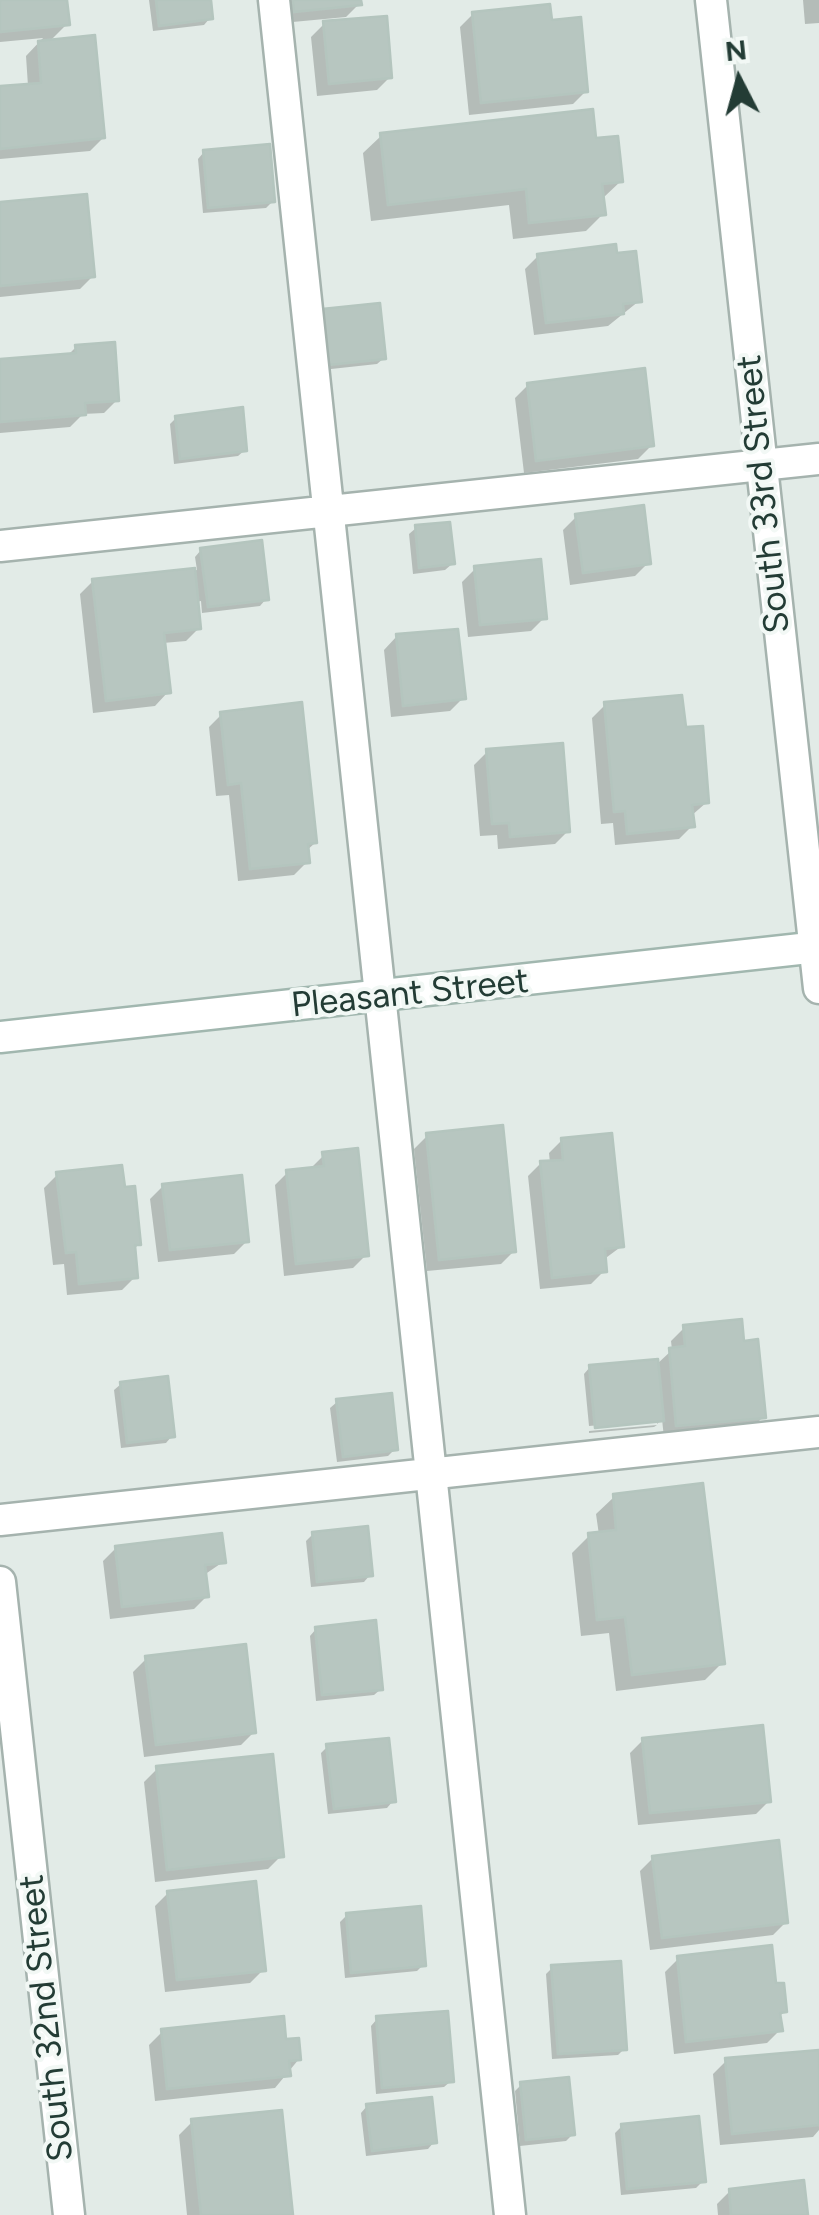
<!DOCTYPE html>
<html>
<head>
<meta charset="utf-8">
<style>
  body { margin:0 }
  #map { position:relative; width:819px; height:2215px; overflow:hidden; background:#e2ebe7; font-family:Figtree,sans-serif }
  canvas { display:block }
  .north { position:absolute; left:689px; top:30px; width:100px; height:100px; -webkit-text-stroke:8px #f2f8f5; paint-order:stroke; rotate:354deg; font-size:28px; font-weight:700; line-height:40px; text-align:center; color:#233c35 }
  .north::after { content:''; display:block; margin:auto; width:35px; height:45px; background:#233c35; clip-path:polygon(50% 0,100% 100%,50% 72%,0 100%) }
</style>
</head>
<body>
<div id="map">
<canvas width="819" height="2215"></canvas>
<div class="north">N</div>
</div>
<script>
const context = document.querySelector('canvas').getContext('2d');
context.lineJoin = 'round';
function fillPath(path, color) { context.fillStyle = color; context.fill(path, 'evenodd'); }
function strokePath(path, color, width, dash) { context.strokeStyle = color; context.lineWidth = width; context.lineCap = dash ? 'butt' : 'round'; context.setLineDash(dash || []); context.stroke(path); }
function drawText(font, color, halo, rows, align = 'center') {
  context.font = font + ' Figtree,sans-serif'; context.lineWidth = 8; context.setLineDash([]); context.textBaseline = 'middle'; context.strokeStyle = halo; context.fillStyle = color; for (const [text, x, y, turn = 0] of rows) {
    context.save(); context.translate(x, y); context.rotate((+turn || 0) * Math.PI / 180); context.textAlign = isNaN(turn) ? turn : align; if (halo) context.strokeText(text, 0, 0); context.fillText(text, 0, 0); context.restore();
  }
}
const shadow = new Path2D(`
  M0 0H65L67 24 49 42 103 138 90 151 0 159V89L28 86 26 56 43 38 0 42Z
  M149 0H208L210 18 204 25 153 31Z
  M280 0H359V4L346 17 282 23Z
  M803 0H819V23L805 24Z
  M473 14 550 23 586 91 573 104 469 115 460 27Z
  M324 24 390 77 377 90 317 96 311 37Z
  M381 136 593 141 621 181 603 198V214L586 231 513 239 509 205 371 221 363 153Z
  M204 152 273 201 266 208 203 213 198 159Z
  M0 205 93 276 80 289 0 297Z
  M538 256 639 301 608 326 534 335 525 269Z
  M317 318 384 358 377 364 322 370Z
  M76 347 117 400 104 413 83 414 70 427 0 433V361L67 356Z
  M528 385 651 446 638 459 524 473 515 398Z
  M176 418 245 450 238 456 174 464 170 424Z
  M576 517 648 563 635 576 570 585 563 530Z
  M416 528 452 564 445 570 413 574 409 534Z
  M201 550 266 599 260 606 202 613 201 601 196 602 199 628 186 641 163 643 168 692 155 706 93 713 80 594 93 581 197 570 195 557Z
  M475 569 544 618 531 631 468 637 462 582Z
  M397 636 463 698 450 711 391 717 384 650Z
  M605 705 683 729 707 802 691 816 692 826 679 839 615 845 613 823 601 824 592 718Z
  M222 714 315 843 306 851 307 862 294 875 238 881 229 795 216 796 209 727Z
  M487 752 568 831 555 844 498 849 497 835 480 836 474 765Z
  M427 1136 514 1251 501 1264 427 1271 414 1149Z
  M562 1140 622 1246 603 1260 604 1271 591 1284 540 1289 528 1176 541 1163H550L549 1153Z
  M324 1155 366 1255 353 1268 284 1276 275 1185 288 1172 311 1168Z
  M57 1175 139 1244 133 1250 135 1277 122 1290 67 1295 64 1264 53 1265 44 1188Z
  M163 1186 247 1241 234 1254 158 1262 150 1199Z
  M684 1328 742 1343 763 1417 750 1430 664 1438 662 1419 657 1424V1420L589 1426 584 1374 590 1367 656 1365 672 1350 671 1341Z
  M121 1384 172 1436 166 1443 121 1448 114 1390Z
  M337 1402 395 1449 388 1456 337 1462 330 1408Z
  M657 1425 654 1427 589 1433V1431Z
  M614 1497 722 1663 705 1680 616 1691 609 1633 581 1636 572 1553 589 1536 599 1535 596 1514Z
  M313 1534 370 1575 364 1582 311 1587 306 1541Z
  M116 1548 223 1562 204 1575 207 1596 194 1609 110 1619 103 1561Z
  M316 1629 381 1689 374 1695 316 1701 310 1636Z
  M146 1659 254 1732 241 1745 144 1757 133 1672Z
  M643 1740 769 1801 756 1814 638 1825 630 1753Z
  M327 1747 393 1801 387 1808 328 1814 321 1753Z
  M157 1769 281 1856 268 1869 155 1882 144 1782Z
  M653 1858 786 1922 773 1935 650 1950 640 1871Z
  M168 1893 263 1970 250 1983 165 1992 155 1906Z
  M347 1915 423 1965 417 1971 345 1978 340 1922Z
  M678 1959 774 1986 785 2011 778 2018 780 2030 767 2043 674 2054 665 1972Z
  M552 1968 624 2049 618 2055 552 2059 546 1974Z
  M377 2019 451 2081 444 2087 376 2094 371 2026Z
  M162 2032 284 2042 299 2059 275 2088 155 2101 149 2045Z
  M819 2053V2130L813 2137 720 2145 713 2074 726 2061Z
  M522 2084 573 2134 566 2141 520 2146 515 2091Z
  M367 2106 434 2142 428 2149 366 2156 361 2113Z
  M192 2122 290 2215H187L179 2135Z
  M622 2126 703 2181 696 2188 621 2195 615 2133Z
  M730 2191 806 2215H718L717 2204Z`);
const building = new Path2D(`
  M0 0H67L70 25 0 32Z
  M156 0H211L213 19 159 26Z
  M293 0H361L362 5 294 12Z
  M550 4 552 20 581 17 588 92 481 103 472 12Z
  M387 16 392 78 329 84 323 21Z
  M95 35 105 138 0 149V86L41 83 38 41Z
  M593 109 596 138 618 136 623 182 602 184 606 215 529 223 526 189 388 205 380 133Z
  M270 144 275 202 208 208 203 150Z
  M87 194 95 277 0 286V202Z
  M616 244 617 253 636 251 642 302 623 304 624 314 546 323 537 254Z
  M380 303 386 359 328 365 322 309Z
  M115 342 119 401 85 403 86 415 0 422V359L76 353 75 345Z
  M645 368 654 446 536 461 527 383Z
  M243 407 247 451 180 459 175 416Z
  M644 505 651 564 583 573 575 514Z
  M450 522 455 564 419 568 415 525Z
  M262 540 269 600 208 607 200 548Z
  M541 559 547 619 480 625 474 566Z
  M195 568 201 629 164 633 171 693 106 701 92 579Z
  M458 629 466 699 403 706 396 634Z
  M682 695 686 727 703 726 709 803 692 805 695 827 627 834 625 811 614 812 604 702Z
  M302 702 317 843 308 844 310 863 250 869 241 783 228 785 220 712Z
  M563 743 570 832 510 837 509 823 492 824 486 749Z
  M503 1125 516 1252 439 1260 426 1133Z
  M612 1133 624 1247 605 1249 607 1272 552 1278 540 1161 563 1160 561 1138Z
  M358 1148 369 1256 296 1264 286 1170 324 1166 322 1152Z
  M122 1165 125 1187 135 1186 141 1245H135L138 1278 79 1284 76 1252 66 1253 56 1172Z
  M242 1175 249 1242 170 1250 162 1184Z
  M742 1319 744 1341 758 1339 766 1418 676 1426 669 1348 685 1346 683 1325Z
  M658 1359 664 1421 595 1428 589 1365Z
  M168 1376 175 1437 127 1443 120 1382Z
  M392 1393 398 1450 343 1457 336 1399Z
  M703 1483 725 1664 632 1675 625 1617 597 1620 588 1533 616 1530 613 1494Z
  M368 1526 373 1576 317 1582 312 1532Z
  M222 1533 226 1563 205 1565 209 1597 122 1607 115 1546Z
  M376 1620 383 1690 322 1695 315 1627Z
  M246 1644 256 1733 156 1745 145 1656Z
  M763 1725 771 1802 650 1813 642 1738Z
  M389 1738 396 1802 334 1809 326 1744Z
  M273 1754 284 1857 167 1870 156 1766Z
  M779 1840 788 1923 662 1938 652 1856Z
  M256 1881 266 1971 177 1980 167 1891Z
  M421 1906 426 1966 351 1973 346 1913Z
  M772 1945 776 1983H784L787 2012 780 2013 783 2031 686 2042 677 1956Z
  M621 1961 627 2050 558 2054 551 1965Z
  M448 2011 454 2082 382 2088 376 2016Z
  M284 2016 286 2039 299 2038 301 2060 289 2061 291 2076 167 2089 161 2029Z
  M819 2050V2125L732 2134 725 2058Z
  M569 2077 575 2135 526 2140 520 2082Z
  M432 2097 437 2143 372 2151 366 2104Z
  M282 2110 293 2215H201L191 2119Z
  M699 2116 706 2182 627 2189 621 2124Z
  M804 2180 808 2215H731L729 2189Z`);
const lane = new Path2D(`
  M274 0 510 2215
  M0 546 819 459
  M0 1520 819 1432`);
const street = new Path2D(`
  M711 0 819 988
  M0 1582 69 2215`);
const secondary = new Path2D(`
  M0 1037 819 947`);
const streetNames = [
  ["South 33rd Street",764,494,-96],
  ["Pleasant Street",410,994,-6],
  ["South 32nd Street",47,2018,-96]
];
fillPath(shadow, '#0003');
fillPath(building, '#b7c6c0');
strokePath(building, '#b4c5be', 2.5);
strokePath(lane, '#a5b3ae', 35);
strokePath(street, '#a5b3ae', 35);
strokePath(secondary, '#a1b7af', 35);
strokePath(lane, '#fff', 30);
strokePath(street, '#fff', 30);
strokePath(secondary, '#fff', 30);
drawText('35px', '#233c35', '#f2f8f5', streetNames);
</script>
</body>
</html>
